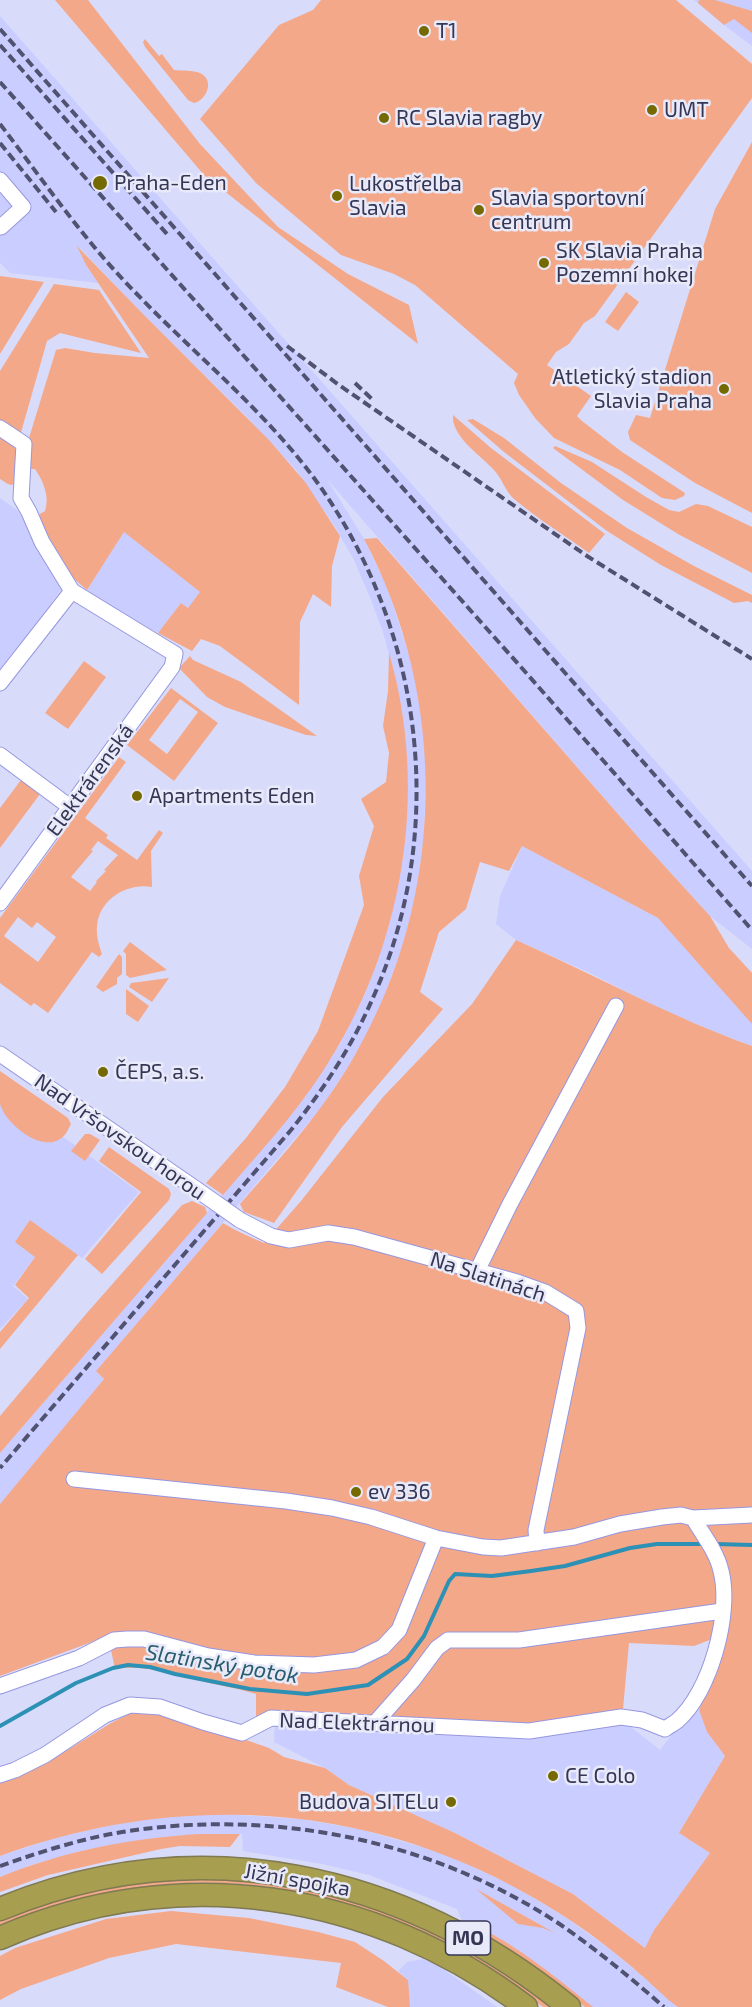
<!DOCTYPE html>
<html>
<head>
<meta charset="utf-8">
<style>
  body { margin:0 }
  canvas { display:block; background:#d9dbfa }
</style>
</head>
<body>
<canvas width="752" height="2007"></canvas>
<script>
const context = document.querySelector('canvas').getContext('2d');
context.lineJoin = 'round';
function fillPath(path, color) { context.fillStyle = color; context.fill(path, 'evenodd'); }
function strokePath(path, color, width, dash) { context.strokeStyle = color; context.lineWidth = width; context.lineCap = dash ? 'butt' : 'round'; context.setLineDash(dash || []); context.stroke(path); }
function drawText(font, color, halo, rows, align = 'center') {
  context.font = font + ' "Exo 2",sans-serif'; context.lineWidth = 5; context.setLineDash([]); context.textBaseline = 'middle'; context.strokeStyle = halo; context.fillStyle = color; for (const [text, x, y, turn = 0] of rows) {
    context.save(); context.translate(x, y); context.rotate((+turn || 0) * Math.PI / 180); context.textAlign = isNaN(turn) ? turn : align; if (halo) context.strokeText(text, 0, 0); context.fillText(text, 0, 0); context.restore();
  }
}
const built = new Path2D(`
  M694 0H752V46L724 25Z
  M0 16 752 871V949L710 916 638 837 327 479 364 539 389 592 412 665 421 709 426 761 424 836 416 895 402 948 382 1002 370 1028 351 1062 321 1108 96 1371 104 1379 0 1504V1453L283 1124 305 1097 340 1044 365 994 389 926 400 874 407 799 406 748 402 712 393 669 383 632 371 600 354 560 334 525 296 470 245 415 144 315 79 247 86 265 98 283 10 273 0 263Z
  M0 498 17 510 25 521 63 587 0 674Z
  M124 532 200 592 188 608 181 603 158 633 102 602 87 590Z
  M522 846 658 918 752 1023V1046L715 1032 661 1009 588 972 516 940 496 924 500 896Z
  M0 1091 139 1192 82 1258 31 1221 35 1257 13 1286 28 1299 0 1329Z
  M699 1710 707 1732 725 1756 679 1833 710 1853 654 1930 645 1948 573 1894 455 1833 349 1785 325 1768 274 1742 275 1722 622 1720 660 1750 690 1711Z
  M223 1814 300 1819 359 1829 422 1847 452 1857 515 1887 565 1917 611 1950 679 2007H593L505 1942 481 1928 461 1919 457 1909 369 1875 322 1864 243 1851 242 1834H200L88 1849 31 1865 0 1877V1856L55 1838 120 1823 177 1816Z
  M423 1959 439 1966 497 2007H410L407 1998 408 1980 398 1971 407 1962Z`);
const green = new Path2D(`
  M55 0H88L200 144 278 227 348 274 409 305 418 344 204 175Z
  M321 0H676L752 64V98L595 316 584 323 569 344 556 352 547 365 591 396 577 416 582 421 622 452 685 493 684 496 675 500 662 498 620 470 554 438 535 418 519 395 514 383 518 374 415 285 394 274 341 255 256 183 200 119 279 25 313 10Z
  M699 0H715L752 11V33L734 19 724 25 698 3Z
  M145 39 159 56 162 54 174 70C182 71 193 70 200 73 215 80 207 100 194 103L188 100 145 47 143 42Z
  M752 142V513L695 483 630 440 628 432 636 415 650 418 715 209Z
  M77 246 144 315 269 440 306 483 340 536 332 566 331 607 313 594 300 622 299 705 220 646 201 639 192 651 158 633 181 603 188 608 200 592 124 532 87 590 66 572 37 519 40 514 45 511C50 496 43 481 35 469H25L29 438 56 350 65 348 95 353 149 358 86 265Z
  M0 276 44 282 0 354Z
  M54 284 99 290 141 353 60 333 47 341 20 436 0 423V371Z
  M626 292 639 302 618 331 605 322Z
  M453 415 491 448 605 534 589 553C564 535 538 519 514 499 505 491 502 478 493 469 480 455 451 436 453 415Z
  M473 419 504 438 561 483 627 528 694 566 752 595V603L748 601 734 603 661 565 607 531 504 452 467 420Z
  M0 434 19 449 18 482C11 488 7 483 0 479Z
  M555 446 592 462 646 497 669 510 679 512 696 504 708 506 752 527V573L678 534 623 500 553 448Z
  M377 538 638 837 710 916 729 948 752 973V1024L658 918 522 846 509 871 480 862 466 909 439 932 420 992 443 1009 342 1127 274 1223 244 1212 240 1204C282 1156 325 1109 356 1053 446 896 449 699 364 539Z
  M389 653C430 793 403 950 323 1071 294 1116 257 1155 223 1195L206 1183 246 1138 285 1087 318 1031 364 905 359 876 374 826 361 799 386 782 389 753 383 726 388 691Z
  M190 656 193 660 241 682 317 736 306 735 225 707 207 697 179 668Z
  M84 661 106 677 68 729 45 713Z
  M171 688 218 723 174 781 127 745ZM180 699 198 712 167 754 149 740Z
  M119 757 126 762 85 818 108 835 106 838 137 860 159 830 163 833 151 851 152 887C128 882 99 899 97 926 96 936 99 945 102 954L99 957 92 952 48 1013 34 1003 31 1006 0 983V918ZM98 841 118 855 104 870 106 871 96 881 97 882 90 891 71 877 93 851 91 850ZM18 917 32 928 37 922 56 937 38 962 4 936Z
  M21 780 40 794 0 848V808Z
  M516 940C595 975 671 1017 752 1046V2007C734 2007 716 2007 697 2007 692 2007 684 2007 679 2007 672 2005 649 1981 641 1975 614 1951 585 1929 554 1910 383 1803 188 1788 0 1856V1779L53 1759 111 1723 131 1713 157 1711 249 1741 269 1748 284 1757 325 1768 349 1785 455 1833 573 1894 645 1948 654 1930 710 1853 679 1833 725 1756 707 1732 699 1710 703 1698 716 1674 728 1633 694 1646 629 1643 622 1720 528 1735 256 1721V1694C237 1688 216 1685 197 1680 166 1674 147 1664 115 1669L108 1636 0 1676V1504L104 1379 96 1371 223 1223C236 1231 250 1237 264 1243L301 1201 383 1097 472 1004Z
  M130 942 167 970 130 978 126 975V954L123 951Z
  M119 954 122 957V974L117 978V984L103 992 96 987Z
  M169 978 152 1002 129 987 131 983Z
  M126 989 149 1006 138 1022 126 1014Z
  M0 1071 68 1118 71 1124C68 1129 66 1136 60 1139 40 1152 6 1124 0 1104 0 1095 0 1081 0 1071Z
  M85 1134H90L100 1140 85 1161 71 1151Z
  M109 1147 169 1189 171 1194 169 1200 102 1274 85 1259 141 1192 99 1161Z
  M192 1201 205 1207 207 1213 0 1453V1416L86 1314 182 1205Z
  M30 1220 78 1255 0 1349V1332L29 1298 15 1285 35 1257 15 1242Z
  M200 1834H240L230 1847 180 1846 161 1849 48 1875 0 1892V1877C64 1851 131 1838 200 1834Z
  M192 1876 288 1885 390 1912 485 1960 553 2007H543C518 1988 492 1969 465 1953 386 1908 281 1879 190 1883 124 1885 61 1903 0 1926V1920C62 1895 126 1884 192 1876Z
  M476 1889 555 1933 543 1928 518 1924Z
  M171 1911 249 1918 318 1932 355 1942 384 1961 408 1980 410 2007H388L336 1987 341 1963 176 1944 109 1958 21 1989 0 2000V1956L15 1948 106 1919Z
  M461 1919C510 1939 553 1975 593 2007H585L534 1967Z`);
const stream = new Path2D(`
  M714 1544 752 1545
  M0 1726 76 1683 113 1668 128 1665 150 1667 175 1674 250 1689 307 1694 368 1685 407 1659 424 1636 449 1581 455 1574 492 1576 531 1571 565 1566 630 1548 657 1544H703`);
const minor = new Path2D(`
  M0 180 23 207 1 227
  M0 428 24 444 21 498 29 512 42 542 72 591 175 654 172 667 0 903
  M0 683 72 591
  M0 755 70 807
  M0 1054 196 1189
  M240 1220 271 1236 289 1240 328 1233 354 1237 517 1282 545 1292 576 1311 578 1328 536 1530 537 1543
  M477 1271 510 1204 616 1006
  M74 1479 286 1501 332 1508 371 1517 436 1538 483 1547 501 1548 574 1537 620 1524 662 1517 681 1515 693 1518 752 1515
  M0 1686 79 1658 114 1640 127 1639H144L208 1656 254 1663 314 1665 356 1660 383 1647 399 1630 436 1538
  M375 1723 413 1680 437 1648 448 1640H519L722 1611
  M0 1775 15 1770 45 1755 105 1715 130 1705 160 1707 203 1722 242 1733 271 1718 529 1731 621 1717 642 1720 665 1729C669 1726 673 1724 677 1721 710 1693 732 1613 721 1571 717 1552 703 1535 693 1518`);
const highway = new Path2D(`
  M0 1909C200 1827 404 1873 569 2007
  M0 1938C178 1860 373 1891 526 2007`);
const rail = new Path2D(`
  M0 29 752 886
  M0 45 167 234
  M0 82 528 675 752 930
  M0 124C43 180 83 239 133 290 193 353 262 408 314 478 424 628 449 830 372 1000 351 1048 323 1090 291 1130L0 1468
  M0 143 56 212
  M287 346 339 385 587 556 752 659
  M355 383 374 401
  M0 1866C40 1852 80 1839 122 1832 274 1808 433 1840 561 1925 597 1950 631 1978 664 2007`);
const minorBridge = new Path2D(`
  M196 1189 240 1220`);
const markers = [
  [424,31,6,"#756a02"],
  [652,110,6,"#756a02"],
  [384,118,6,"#756a02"],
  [100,183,8,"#756a02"],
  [337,196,6,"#756a02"],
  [479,210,6,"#756a02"],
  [544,263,6,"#756a02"],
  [724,389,6,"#756a02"],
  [137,796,6,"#756a02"],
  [103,1072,6,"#756a02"],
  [356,1492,6,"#756a02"],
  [553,1776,6,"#756a02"],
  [451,1802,6,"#756a02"]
];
const shields = [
  [468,1938,45]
];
const shieldNames = [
  ["MO",468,1938]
];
const poiNames = [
  ["T1",436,31],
  ["UMT",664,110],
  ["RC Slavia ragby",396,118],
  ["Praha-Eden",114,183],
  ["Lukostřelba",349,184],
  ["Slavia",349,208],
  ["Slavia sportovní",491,198],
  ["centrum",491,222],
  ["SK Slavia Praha",556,251],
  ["Pozemní hokej",556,275],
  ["Atletický stadion",712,377,"right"],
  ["Slavia Praha",712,401,"right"],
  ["Apartments Eden",149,796],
  ["ČEPS, a.s.",115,1072],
  ["ev 336",368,1492],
  ["CE Colo",565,1776],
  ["Budova SITELu",439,1802,"right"]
];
const streetNames = [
  ["Elektrárenská",90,780,-54],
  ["Nad Vršovskou horou",120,1137,35],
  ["Na Slatinách",488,1277,18],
  ["Nad Elektrárnou",357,1723,2],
  ["Jižní spojka",297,1880,10]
];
const waterNames = [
  ["Slatinský potok",222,1664,9]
];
fillPath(built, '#cacdff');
fillPath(green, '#f4a88a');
strokePath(stream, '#2d91b5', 4);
strokePath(minor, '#9697e0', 17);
strokePath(highway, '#7f7a51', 25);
strokePath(minor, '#fff', 15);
strokePath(highway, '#a79e4f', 22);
strokePath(rail, '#515270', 4, [9, 4.5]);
strokePath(minorBridge, '#9697e0', 17, []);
strokePath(minorBridge, '#fff', 15);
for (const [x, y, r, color] of markers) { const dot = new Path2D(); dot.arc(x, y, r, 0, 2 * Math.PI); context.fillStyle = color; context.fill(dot); strokePath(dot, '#e8e9f9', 2); }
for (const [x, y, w] of shields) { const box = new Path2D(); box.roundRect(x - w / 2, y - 17, w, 34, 4.5); context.fillStyle = '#e8e9f9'; context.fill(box); strokePath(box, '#353654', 1.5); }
drawText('bold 20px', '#353654', null, shieldNames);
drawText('21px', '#353654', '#e8e9f9', poiNames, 'left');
drawText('21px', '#353654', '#e8e9f9', streetNames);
drawText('italic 22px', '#285d6e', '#e8e9f9', waterNames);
</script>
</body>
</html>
